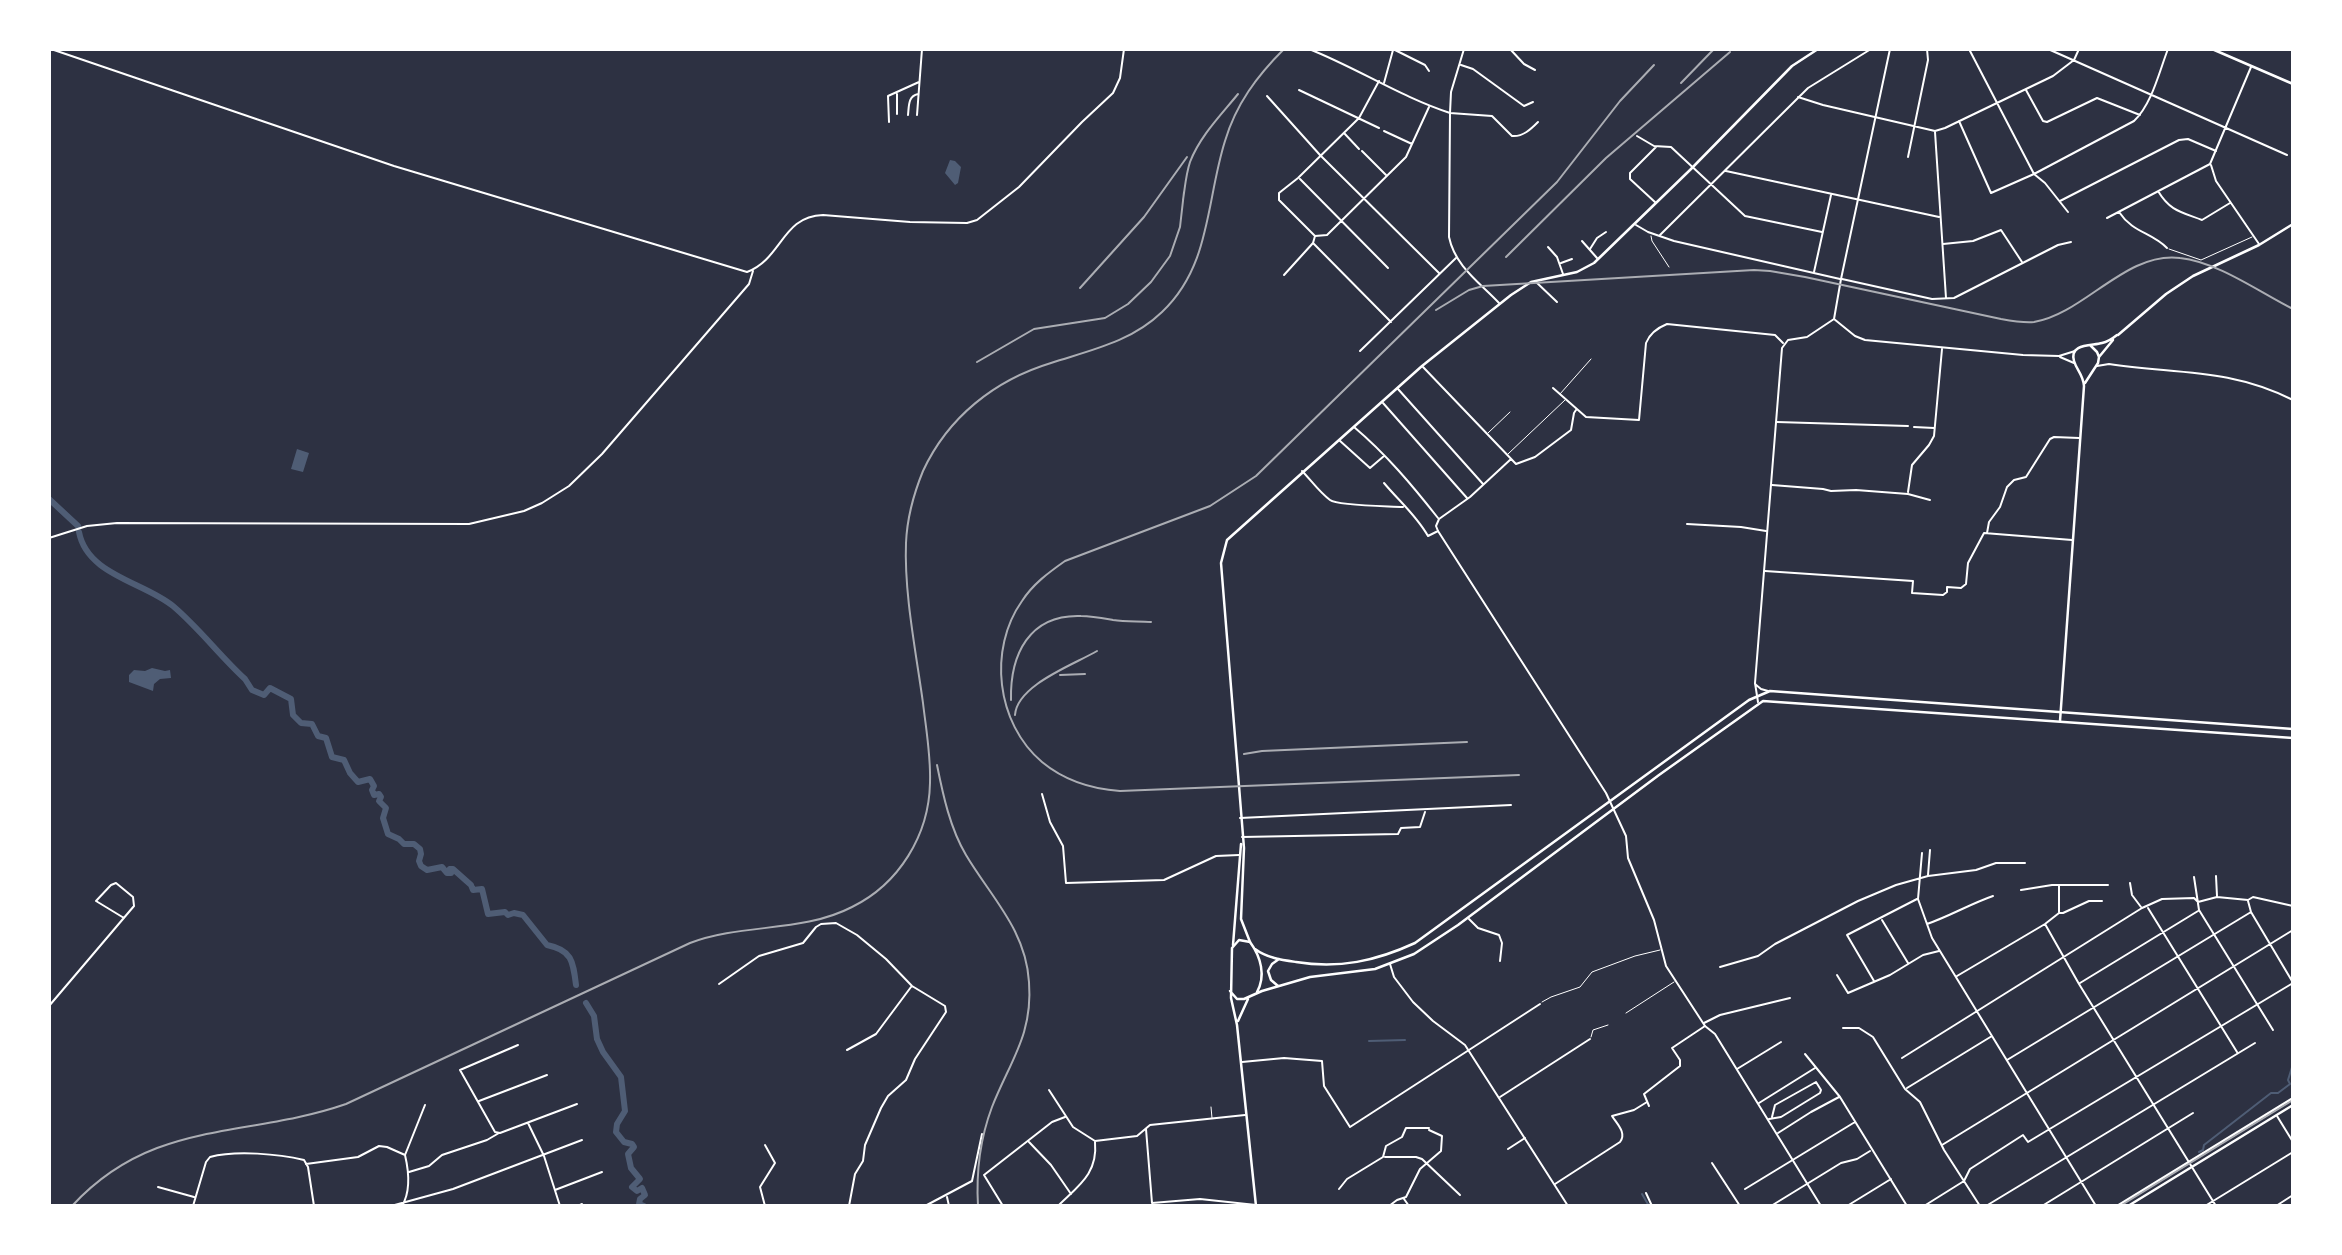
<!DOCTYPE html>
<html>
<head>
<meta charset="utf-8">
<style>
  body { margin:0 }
  #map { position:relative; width:2342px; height:1255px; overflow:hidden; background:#2d3142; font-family:"Sofia Sans Condensed",sans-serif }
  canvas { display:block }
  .frame { position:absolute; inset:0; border:51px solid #fff; pointer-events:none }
</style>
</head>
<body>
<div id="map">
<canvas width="2342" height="1255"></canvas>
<div class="frame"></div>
</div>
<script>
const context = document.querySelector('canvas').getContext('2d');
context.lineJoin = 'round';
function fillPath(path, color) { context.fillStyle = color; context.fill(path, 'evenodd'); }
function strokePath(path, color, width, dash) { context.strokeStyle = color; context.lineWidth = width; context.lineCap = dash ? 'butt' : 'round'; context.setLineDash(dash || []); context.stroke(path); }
const water = new Path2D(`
  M950 160 955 161 961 167 958 183 955 185 945 173Z
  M297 449 309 453 303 472 291 469Z
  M152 668 165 671 170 670 171 678 160 679 154 684 153 691 129 682V675L134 670 145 671Z`);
const stream = new Path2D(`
  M1369 1041 1405 1040
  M2199 1152 2203 1150 2204 1145 2271 1093H2278L2290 1084 2288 1080 2293 1064
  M1642 1194 1649 1206`);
const river = new Path2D(`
  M49 499 78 526
  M79 532C87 575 144 582 173 606 199 628 220 656 245 679L252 690 264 695 270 688 291 699 293 715 301 723 312 724 318 736 326 738 332 757 344 760 350 773 358 782 370 779 374 786 372 790 374 795 379 794 381 797 379 801 386 808 383 818 388 834 399 839 404 844H414L420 849 421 854 419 861 421 866 427 870 442 867 447 873H451L450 869H453L471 885 473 890 482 889 488 914 505 912 508 915 514 913 523 915 547 945C572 950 573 961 576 985
  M586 1003 594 1016 597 1039 603 1052 621 1077 625 1111 617 1124 616 1132 624 1142 632 1144 634 1147 628 1154 631 1168 640 1179 632 1187 637 1191 642 1188 645 1195 640 1199 639 1204 644 1206`);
const service = new Path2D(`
  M1651 236 1652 241 1669 267
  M2169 249 2201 260 2252 237
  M1560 394 1591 359
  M1488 433 1510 412
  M1508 454 1565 400
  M1542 1002 1551 997 1580 987 1592 972 1635 956 1660 950
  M1626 1013 1674 982
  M1591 1037 1593 1030 1608 1025`);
const pedestrian = new Path2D(`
  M1211 1107 1212 1118`);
const minor = new Path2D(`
  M51 49 394 166 747 272C782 259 782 216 823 215L910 222 967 223 977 220 1019 187 1082 122 1113 93 1120 78 1124 49
  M1393 49 1425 65 1429 71
  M1464 49 1451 92 1450 113 1492 116 1512 136C1523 137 1531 129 1538 122
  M1510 49 1524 64 1535 70
  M1969 49 2034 174 2045 183 2068 212
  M2048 49 2287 155
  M1461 65 1473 69 1524 106 1533 102
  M1379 81 1359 118 1298 178 1279 193V200L1315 236 1313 243 1391 322
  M1384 83 1393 50
  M1299 90 1379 128
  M2026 90 2043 121 2047 122 2097 98 2140 115
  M897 94V114
  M1267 96 1320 155 1439 273
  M1798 97 1823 105 1935 131 1945 128 2053 76 2074 60 2079 49
  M908 115C909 106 908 96 918 94
  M917 115 922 49
  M1959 121 1991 193 2034 174 2134 121C2152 104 2159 72 2168 49
  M889 122 888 96 919 82
  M1384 131 1412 144
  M1935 132 1946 298
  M1344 133 1359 149
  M1637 136 1654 146 1671 147 1745 216 1822 232
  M1656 147 1630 173V179L1656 203
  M1362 151 1386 175
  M1908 157 1928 60 1927 49
  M2211 165 2216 181 2259 244
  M1726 171 1939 217
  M1300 179 1388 268
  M2158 191C2170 211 2181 212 2202 220L2230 203
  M2060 201 2179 140 2188 139 2216 151
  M2119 212C2133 233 2151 232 2167 248
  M2107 218 2210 164 2251 67
  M1660 235 1808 88 1871 49
  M1315 236 1327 235 1406 157 1429 107
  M1582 241 1597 258
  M1943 244 1973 241 2001 230 2022 262
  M1548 247 1557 257 1563 274
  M1590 249 1597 238 1606 232
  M1561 263 1572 259
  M1814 272 1831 195
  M1284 275 1313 243
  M1842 279 1932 299 1954 298 2058 245 2071 242
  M1535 281 1557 302
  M1360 351 1456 258
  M1423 367 1516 464 1535 457 1571 430 1574 413 1576 410
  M1553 388 1586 417 1639 420 1646 343C1650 333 1657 328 1667 324L1775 335 1783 343
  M1398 389 1483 484
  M1383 403 1467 498
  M1777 422 1908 426
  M1354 427C1386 454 1412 485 1438 518
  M1914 427 1934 428
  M1339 440 1370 468 1384 456
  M1302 471C1311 480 1319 492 1330 500 1338 506 1388 506 1403 507
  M1384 483C1399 501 1416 515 1428 536L1438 531 1436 526 1439 519 1470 497 1511 459
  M1772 485 1823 489 1831 491 1856 490 1908 494 1930 500
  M1908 492 1912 465 1929 445 1934 436 1942 349
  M1687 524 1741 527 1766 531
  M1987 533 1989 522 2000 507 2007 487 2014 480 2026 477 2050 439 2054 437 2079 438
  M49 538 87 526 117 523 469 524 524 511 542 503 569 486 602 454 749 284 753 271
  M1765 571 1913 581 1912 593 1943 595 1947 592V587L1961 588 1966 584 1968 563 1984 533 2072 540
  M1042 794 1050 822 1063 846 1066 883 1164 880 1216 856 1239 855
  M1240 818 1511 805
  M1242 837 1398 834 1401 828 1420 827 1425 812
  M1922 853 1918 899 1932 938 2096 1206
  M1928 875 1930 850
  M2216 876 2217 896
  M2194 877 2199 910 2273 1030
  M2130 883 2132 895 2141 907
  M2021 890 2052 885H2108
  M2248 901 2251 912 2292 981
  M2148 908 2237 1052
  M2059 912V886
  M1469 919 1478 928 1499 935 1502 943 1500 961
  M1882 920 1908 963
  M1927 924C1950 916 1970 904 1993 896
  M2045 924 2079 984 2216 1206
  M1720 967 1758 956 1775 944 1858 901 1896 885 1928 876 1976 870 1996 863H2025
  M1837 975 1848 993 1890 975 1923 955 1939 951
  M1957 976 2045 924 2059 913H2063L2089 901H2102
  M1874 981 1847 935 1917 899
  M2080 983 2198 911
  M719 984 759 956 803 943 816 927 821 924 836 923 857 935 886 959 912 986 945 1006 946 1012 915 1059 906 1080 888 1096 881 1108 865 1145 863 1161 855 1174 849 1206
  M49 1006C78 972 106 939 134 906L133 897 116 883 111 885 96 901 124 918
  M1704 1023 1720 1015 1790 998
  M1843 1028H1859L1873 1037 1905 1089 1920 1102 1944 1150 1980 1206
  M518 1045 460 1070 495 1132 500 1133 577 1104
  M847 1050 876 1034 911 987
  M1805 1054 1840 1097 1907 1206
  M1902 1058 2142 908 2162 899 2194 898 2198 902 2217 897 2248 900 2253 897 2293 906
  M2007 1060 2251 912
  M1242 1062 1284 1058 1322 1061 1324 1086 1350 1127 1540 1004
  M1737 1069 1781 1042
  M1907 1088 1992 1036
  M1049 1090 1073 1127 1095 1141 1137 1136 1150 1125 1245 1115
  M1500 1097 1590 1039
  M479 1101 547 1075
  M1759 1103 1815 1068
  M1649 1106 1644 1094 1680 1066V1060L1672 1048 1705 1026
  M2277 1116 2293 1142
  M1769 1119 1781 1117 1820 1093 1821 1090 1816 1082 1775 1105 1772 1117
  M528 1123 544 1156 560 1206
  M1146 1129 1152 1203 1200 1199 1256 1205
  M1778 1133 1811 1112 1839 1097
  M1029 1142 1051 1165 1071 1194
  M765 1145 775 1163 760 1187 765 1206
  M1942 1145 2293 930
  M1508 1149 1525 1138
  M405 1155 425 1105
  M1385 1157H1416L1422 1159 1460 1195
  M1712 1163 1740 1206
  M306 1164 358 1157 379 1146 387 1147 405 1155C409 1172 411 1191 402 1206
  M409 1172 429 1166 442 1155 487 1140 499 1133
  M1555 1184 1620 1142C1627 1133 1617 1124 1612 1116L1634 1110 1647 1102
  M158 1187 194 1197
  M1339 1189 1347 1179 1383 1157 1386 1146 1402 1137 1406 1128H1429
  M1745 1189 1855 1122
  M555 1190 602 1172
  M1646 1193 1652 1206
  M947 1197 949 1206
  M1404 1199 1409 1206
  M193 1206 206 1162 210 1157C236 1150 279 1154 304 1160L308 1167 314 1206
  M391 1206 453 1189 582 1140
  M578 1206 582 1204
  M925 1206 972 1181 982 1134
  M1003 1206 984 1175 1052 1122 1065 1117
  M1058 1206C1078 1186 1098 1174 1095 1142
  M1389 1206 1397 1200 1406 1197 1420 1169 1441 1151 1442 1136 1429 1130
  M1771 1206 1841 1163 1857 1159 1870 1151
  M1847 1206 1891 1179
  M1924 1206 1964 1181 1970 1169 2023 1135 2028 1142 2293 983
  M1986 1206 2255 1043
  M2042 1206 2193 1113
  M2205 1206 2293 1152
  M2276 1206 2293 1195`);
const tertiary = new Path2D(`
  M1309 49C1357 68 1401 97 1450 113L1449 237C1455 266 1479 282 1499 303
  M1636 225 1648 232 1674 241 1840 279
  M1834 319 1855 336 1865 340 2023 355 2059 356 2075 351
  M2060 357 2074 363
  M2097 366 2109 364C2176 374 2229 368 2293 400
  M1438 531 1606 793 1626 836 1628 858 1654 920 1666 966 1705 1026 1715 1034 1821 1206
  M1755 684 1761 689 1768 691
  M1758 702 1755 683 1782 348 1788 340 1807 337 1834 319 1841 279 1890 49
  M1390 964 1394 977 1413 1002 1433 1021 1465 1045 1568 1206`);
const secondary = new Path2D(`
  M2212 49 2293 84
  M2118 335 2166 294 2193 276 2259 245 2293 224
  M2091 346 2097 352 2099 357
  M2085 383 2098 363 2099 357 2113 340
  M2060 721 2084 386C2083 374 2077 371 2074 361 2069 343 2092 346 2102 343 2107 342 2112 339 2117 335
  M1250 942 1241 919 1244 848 1221 563 1227 540 1422 366 1511 295 1531 282 1577 272 1594 263 1690 170 1792 66 1818 49
  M1233 945 1241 844
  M2117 1206 2293 1098
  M2128 1206 2293 1105`);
const primary = new Path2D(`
  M1255 949C1267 958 1282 960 1296 962 1339 969 1376 961 1415 943L1749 700 1770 691 2293 729
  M1278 986 1271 980 1268 971 1272 964 1279 959
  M1230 991 1237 999H1244L1262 991 1310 977 1375 969 1414 954 1458 925 1659 775 1763 701 2293 738
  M1238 1021 1248 999
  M1256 1206 1237 1025 1231 998 1232 948 1239 940 1250 942C1261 957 1266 976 1257 992`);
const tram = new Path2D(`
  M2120 1206 2293 1100`);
const rail = new Path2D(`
  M1681 83 1714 49
  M1183 200C1185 187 1186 174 1190 162 1200 136 1221 115 1238 94
  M1506 257 1606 158 1730 52
  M1080 288 1144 217 1187 157
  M1436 310 1469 290 1483 286 1754 270 1770 271 1805 277 2001 319C2012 321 2023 323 2034 322 2084 314 2126 251 2180 258 2218 262 2259 292 2293 309
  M977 362 1034 329 1105 318 1128 304 1151 282 1170 256 1180 227 1184 192
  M1060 675 1085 674
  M1011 700C1010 655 1029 614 1081 616 1092 616 1102 618 1113 620 1126 622 1139 621 1151 622
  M1015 715C1017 685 1073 665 1097 651
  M1244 754 1262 751 1467 742
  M937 765C943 795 950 828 966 855 991 897 1026 930 1029 982 1033 1035 1010 1061 992 1107 980 1139 976 1172 978 1206
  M1519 775 1120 791C1091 789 1065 781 1042 762 996 723 988 649 1022 601 1033 584 1048 573 1065 561L1210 506 1256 476 1557 182 1620 101 1654 65
  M72 1206C153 1118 245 1139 346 1104L690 943C742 923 802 933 852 907 899 884 929 835 930 783 931 756 926 729 923 703 916 652 904 593 906 543 907 519 914 493 923 471 948 417 995 380 1051 363 1091 350 1131 342 1162 312 1211 266 1206 201 1225 141 1236 104 1257 76 1284 49`);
fillPath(water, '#4f5d75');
strokePath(stream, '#4f5d75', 2);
strokePath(river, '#4f5d75', 6);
strokePath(service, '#fff', 1);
strokePath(pedestrian, '#fff', 1);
strokePath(minor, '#fff', 2);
strokePath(tertiary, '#fff', 2);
strokePath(secondary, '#fff', 2.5);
strokePath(primary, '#fff', 2.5);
strokePath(tram, '#abadb3', 2);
strokePath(rail, '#abadb3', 2);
</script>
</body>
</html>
